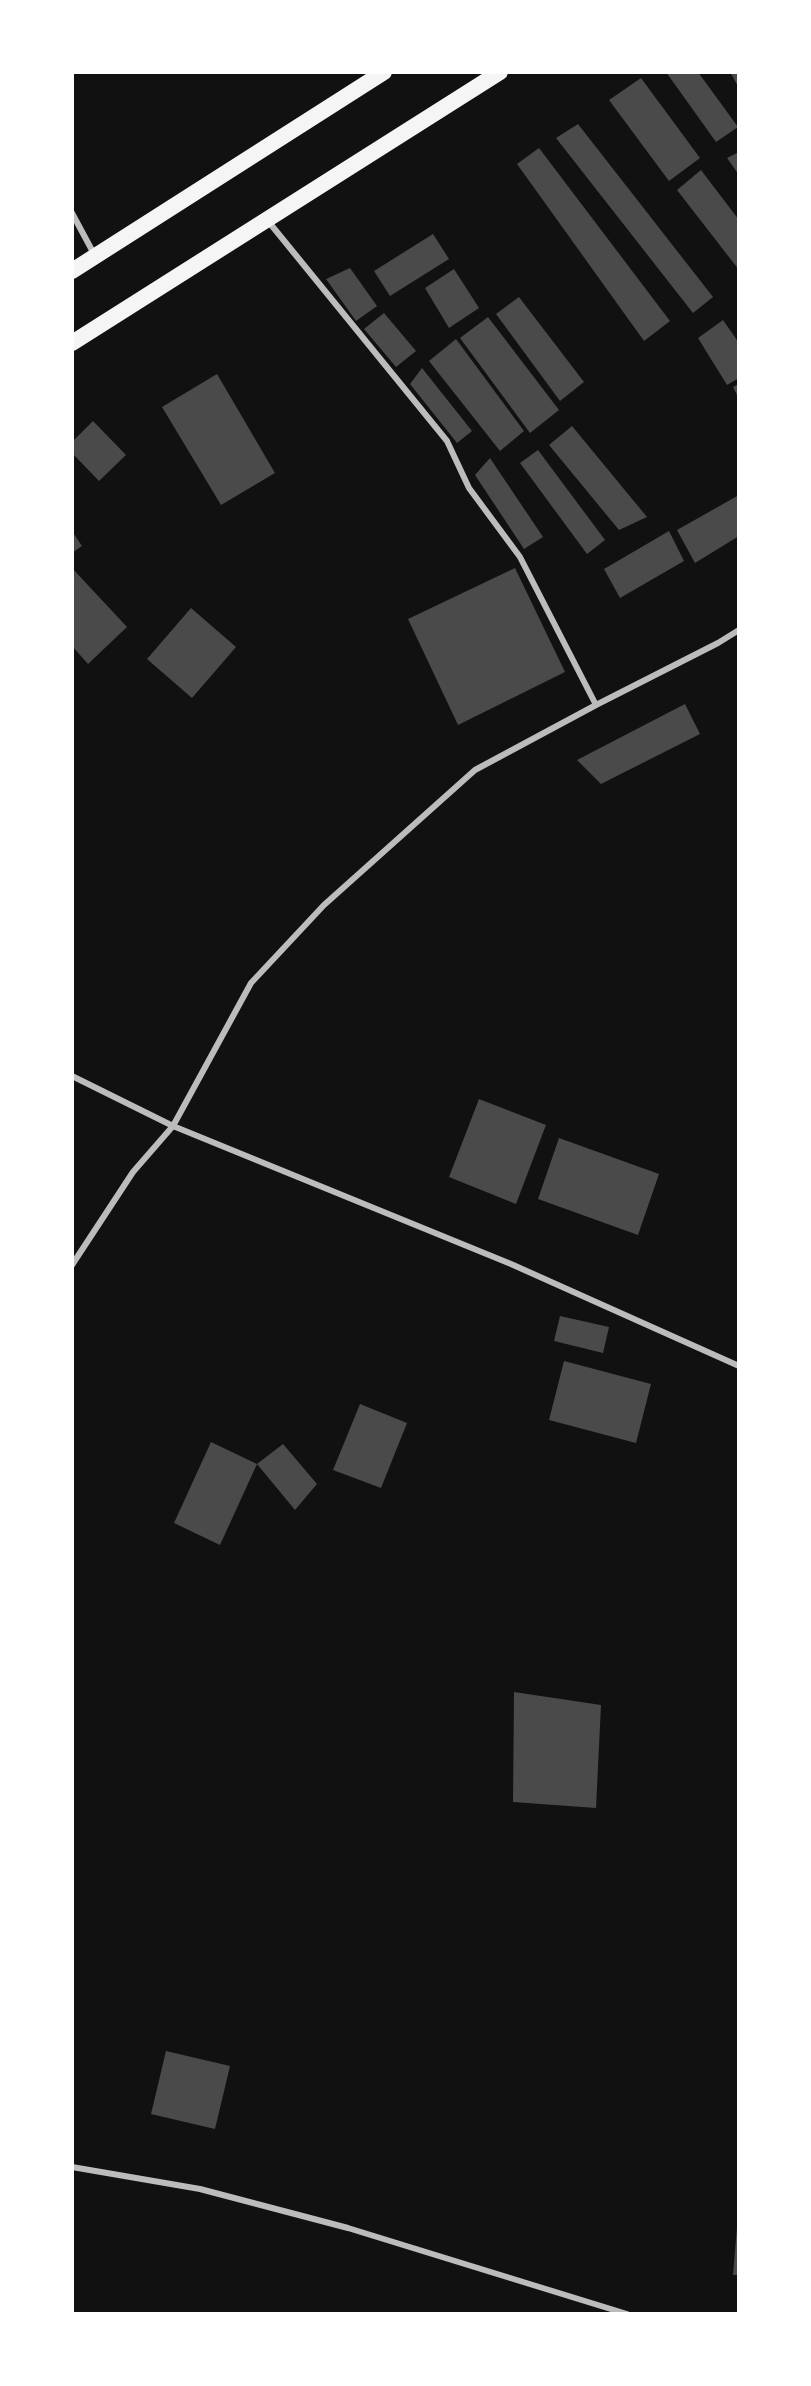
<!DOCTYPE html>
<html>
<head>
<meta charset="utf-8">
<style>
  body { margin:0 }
  #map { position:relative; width:811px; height:2386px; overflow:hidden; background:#111; font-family:Quicksand,sans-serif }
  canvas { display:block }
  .frame { position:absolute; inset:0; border:74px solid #fff; pointer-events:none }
</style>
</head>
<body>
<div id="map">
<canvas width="811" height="2386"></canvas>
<div class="frame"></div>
</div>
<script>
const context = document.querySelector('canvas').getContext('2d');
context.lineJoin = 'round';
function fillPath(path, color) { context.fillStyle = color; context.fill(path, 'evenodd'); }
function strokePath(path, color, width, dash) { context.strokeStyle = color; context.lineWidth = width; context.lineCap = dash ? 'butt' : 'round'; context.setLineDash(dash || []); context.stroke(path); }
const building = new Path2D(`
  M666 72H698L738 127 716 142Z
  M730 72H739V88Z
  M641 78 700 158 669 181 609 100Z
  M578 124 713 297 693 313 556 138Z
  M539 148 670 321 644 341 517 164Z
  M739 152V175L727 158Z
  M701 170 739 220V270L677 190Z
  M433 234 449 259 390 296 374 271Z
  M350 268 377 306 356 321 326 279Z
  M454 269 479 308 449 328 425 288Z
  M519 297 584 382 560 401 496 314Z
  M384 313 416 351 396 367 364 329Z
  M488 317 559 410 530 433 460 338Z
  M723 320 739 343V378L727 385 698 338Z
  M456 339 524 431 500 451 429 361Z
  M422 368 472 431 457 443 410 384Z
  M217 374 275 473 221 505 162 407Z
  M739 384V399L733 387Z
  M93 421 126 455 99 481 72 453V442Z
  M572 426 647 517 619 530 549 445Z
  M538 450 605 540 587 554 520 463Z
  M490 458 543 537 524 549 475 475Z
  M739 495V536L695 563 677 530Z
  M72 531 82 546 72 553Z
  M669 531 684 561 620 598 604 569Z
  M72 568 127 627 88 664 72 646Z
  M515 568 565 672 458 725 408 619Z
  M191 608 236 647 192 698 147 659Z
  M685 704 700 734 601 784 577 760Z
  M479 1099 546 1125 516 1204 449 1177Z
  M559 1138 659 1174 638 1235 538 1199Z
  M560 1316 609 1327 603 1353 554 1341Z
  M564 1361 651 1384 636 1443 549 1420Z
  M360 1404 407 1423 381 1488 333 1470Z
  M211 1442 257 1464 220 1545 174 1523Z
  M283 1444 317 1484 295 1510 257 1464Z
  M514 1692 601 1705 596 1808 513 1802Z
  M166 2051 230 2066 215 2129 151 2114Z
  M737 2227H739V2275H733Z`);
const minor = new Path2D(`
  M72 213 94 254
  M268 221 447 441 469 488 520 557 596 705
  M72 1076 173 1126 511 1264 739 1366
  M72 1265 133 1172 173 1126 251 983 324 905 475 770 596 705 718 643 739 630
  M72 2167 200 2189 348 2228 627 2314`);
const trunk = new Path2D(`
  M72 271 384 72
  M72 343 500 72`);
fillPath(building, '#4a4a4a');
strokePath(minor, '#bcbcbc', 6);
strokePath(trunk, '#f5f5f5', 16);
</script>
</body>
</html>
